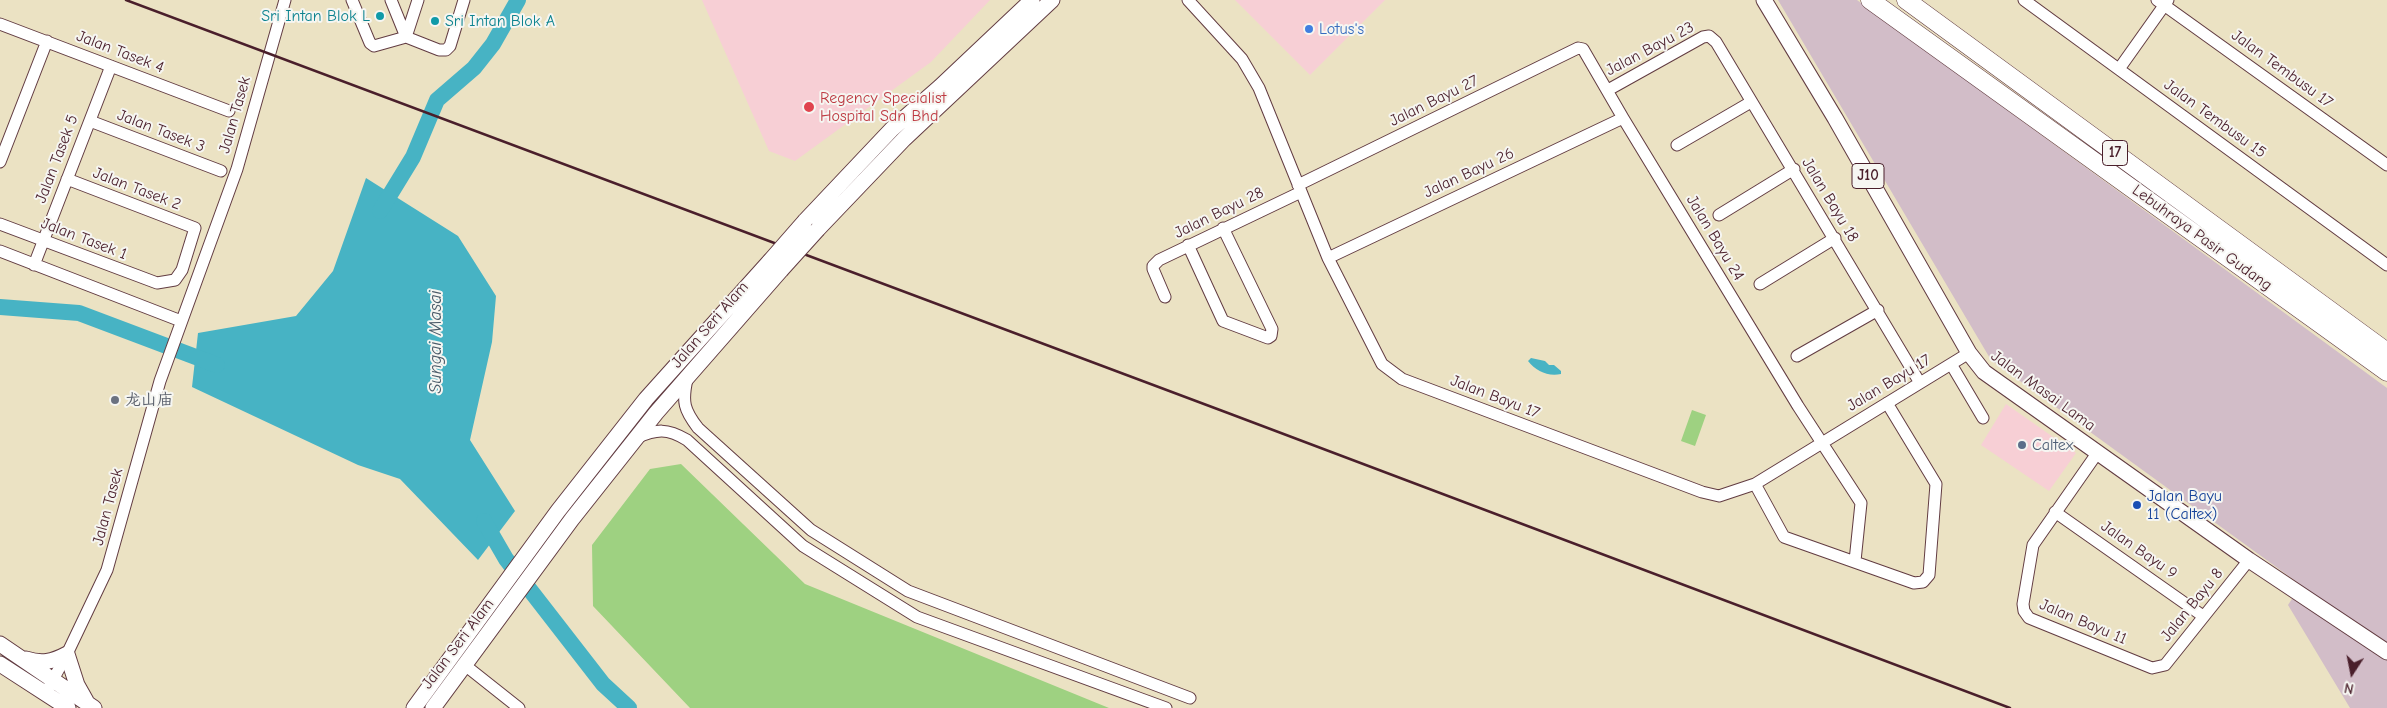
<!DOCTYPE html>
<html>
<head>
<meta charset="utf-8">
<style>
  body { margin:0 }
  #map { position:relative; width:2387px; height:708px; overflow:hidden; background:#ebe2c3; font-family:"Comic Neue",sans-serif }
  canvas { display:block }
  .north { position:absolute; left:2327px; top:648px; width:50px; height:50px; -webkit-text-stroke:4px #f6f6f2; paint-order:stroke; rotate:191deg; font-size:14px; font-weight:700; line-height:20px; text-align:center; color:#4a1f2b }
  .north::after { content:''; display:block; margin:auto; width:18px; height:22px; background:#4a1f2b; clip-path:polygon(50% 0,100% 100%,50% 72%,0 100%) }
</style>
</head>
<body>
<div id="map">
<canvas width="2387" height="708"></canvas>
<div class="north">N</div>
</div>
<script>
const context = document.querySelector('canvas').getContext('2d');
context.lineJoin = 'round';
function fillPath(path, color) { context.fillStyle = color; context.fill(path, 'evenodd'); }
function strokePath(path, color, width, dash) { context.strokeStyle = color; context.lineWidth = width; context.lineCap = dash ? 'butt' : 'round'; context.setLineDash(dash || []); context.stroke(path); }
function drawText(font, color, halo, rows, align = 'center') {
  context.font = font + ' "Comic Neue","LXGW WenKai TC",sans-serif'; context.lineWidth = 4; context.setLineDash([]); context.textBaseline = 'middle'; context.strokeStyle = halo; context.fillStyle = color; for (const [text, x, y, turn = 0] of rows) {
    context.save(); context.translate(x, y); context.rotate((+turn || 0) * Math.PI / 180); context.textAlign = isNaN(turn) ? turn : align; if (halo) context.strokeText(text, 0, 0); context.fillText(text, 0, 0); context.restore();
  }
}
const built = new Path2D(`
  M702 0H990L931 62 795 161 769 151Z
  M1235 0H1385L1310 75Z
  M2006 404 2076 453 2049 491 1981 445Z`);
const industrial = new Path2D(`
  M1778 0H1857L2387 388V708H2350L2288 605 2301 585 1991 360Z`);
const green = new Path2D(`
  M1692 410 1706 415 1695 446 1681 441Z
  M681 464 805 584 1109 708H690L593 606 592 545 650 469Z`);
const water = new Path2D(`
  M366 178 458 236 496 296 492 342 470 440 515 511 478 560 400 479 358 465 192 387 198 333 296 316 333 271Z
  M1531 358 1545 361 1549 365H1554L1561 371V374C1548 377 1536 371 1528 361Z`);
const river = new Path2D(`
  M380 211 413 157 437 100 474 68 493 44 518 0
  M0 307 79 313 217 365
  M484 521 506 559 603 684 629 708`);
const minor = new Path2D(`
  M352 0 370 43 374 46 406 37 439 50H446L450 46 464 0
  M391 0 406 37
  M1188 0 1242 59 1259 88 1328 258 1382 364 1402 379 1702 492 1719 496 1755 484 1969 353
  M2024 0 2387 265
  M2157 0 2387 165
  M0 24 229 111
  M406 37 418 0
  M2119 69 2168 0
  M1608 90 1703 37 1709 36 1716 42 1920 383
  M90 121 221 171
  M1677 145 1751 102
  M0 162 47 41
  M1298 185 1578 48 1583 49 1623 118 1798 406 1861 503 1855 561
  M1719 215 1794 169
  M0 224 157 283 175 280 182 270 195 228 67 179
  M1188 245 1223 321 1268 338 1271 336 1272 329 1223 228
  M0 251 181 321
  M1328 258 1623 118
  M34 265 111 66
  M1760 284 1835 238
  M1165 297 1153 269V266L1159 260 1301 192
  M1797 356 1878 310
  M1951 364 1983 418
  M687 379C682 402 684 410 698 428L811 530 908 591 1190 698
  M636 438C657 429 667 428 687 440L803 546 917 617 1166 708
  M2098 452 2033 545 2023 604 2024 611 2029 618 2152 668 2165 665 2249 560
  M1755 484 1784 537 1914 583 1923 582 1929 575 1936 484 1887 403
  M2055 512 2203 616
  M466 666 519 708
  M49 687 67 654 107 570 160 381 237 169 285 0`);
const major = new Path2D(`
  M1764 0 1835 118 1969 353 1984 372 2249 560 2387 652
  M805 221 892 129 940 87 1032 0
  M818 229 904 139 1052 0
  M0 644 94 708
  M26 659C42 664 52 662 67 654L77 685 86 701
  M0 664 68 708
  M414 708 558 511 646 399 770 261
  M433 708 572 519 656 413 781 270`);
const highway = new Path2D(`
  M1870 0 2387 372
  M1906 0 2387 352`);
const rail = new Path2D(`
  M126 0C754 237 1383 469 2010 708`);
const majorBridge = new Path2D(`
  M770 261 805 221
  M781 270 818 229`);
const markers = [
  [380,16,5,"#0f9aa8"],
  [435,21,5,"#0f9aa8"],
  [1309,29,5,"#3f7fe0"],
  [809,107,6,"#e0444e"],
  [115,400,5,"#6b7280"],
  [2022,445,5,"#5c6f8a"],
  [2137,505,5,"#1a4fb4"]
];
const shields = [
  [2115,153,25],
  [1868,176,32]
];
const shieldNames = [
  ["17",2115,153],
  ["J10",1868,176]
];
const cultureNames = [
  ["Sri Intan Blok L",370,16],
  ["Sri Intan Blok A",445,21,"left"]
];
const shopNames = [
  ["Lotus's",1319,29]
];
const streetNames = [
  ["Jalan Bayu 23",1650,49,-28],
  ["Jalan Tasek 4",120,52,21],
  ["Jalan Tembusu 17",2282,69,36],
  ["Jalan Bayu 27",1434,101,-26],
  ["Jalan Tasek",235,115,-74],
  ["Jalan Tembusu 15",2215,119,36],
  ["Jalan Tasek 3",161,131,21],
  ["Jalan Tasek 5",57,159,-69],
  ["Jalan Bayu 26",1469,173,-25],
  ["Jalan Tasek 2",137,189,21],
  ["Jalan Bayu 18",1830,200,59],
  ["Jalan Bayu 28",1219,213,-26],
  ["Jalan Bayu 24",1715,238,59],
  ["Lebuhraya Pasir Gudang",2202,238,36],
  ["Jalan Tasek 1",84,239,21],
  ["Jalan Seri Alam",710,325,-49],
  ["Jalan Bayu 17",1889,383,-31],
  ["Jalan Masai Lama",2043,391,36],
  ["Jalan Bayu 17",1495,397,21],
  ["Jalan Tasek",108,507,-75],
  ["Jalan Bayu 9",2139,550,35],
  ["Jalan Bayu 8",2192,605,-51],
  ["Jalan Bayu 11",2083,622,23],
  ["Jalan Seri Alam",458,644,-53]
];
const healthNames = [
  ["Regency Specialist",820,98],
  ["Hospital Sdn Bhd",820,116]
];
const worshipNames = [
  ["龙山庙",125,400]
];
const serviceNames = [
  ["Caltex",2032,445]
];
const transitNames = [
  ["Jalan Bayu",2147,496],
  ["11 (Caltex)",2147,514]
];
const waterNames = [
  ["Sungai Masai",436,342,-90]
];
fillPath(built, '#f7cfd5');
fillPath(industrial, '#d2bdc8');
fillPath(green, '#9ed181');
fillPath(water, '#47b3c4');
strokePath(river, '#47b3c4', 16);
strokePath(minor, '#623c42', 13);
strokePath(major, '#623c42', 17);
strokePath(highway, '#623c42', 19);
strokePath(minor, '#fff', 11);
strokePath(major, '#fff', 15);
strokePath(highway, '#fff', 18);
strokePath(rail, '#4a1f2b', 2.5);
strokePath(majorBridge, '#623c42', 17, []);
strokePath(majorBridge, '#fff', 15);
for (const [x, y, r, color] of markers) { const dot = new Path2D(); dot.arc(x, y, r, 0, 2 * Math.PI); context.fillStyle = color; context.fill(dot); strokePath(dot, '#f6f6f2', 2); }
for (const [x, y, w] of shields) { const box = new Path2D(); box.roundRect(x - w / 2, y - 12.5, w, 25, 4); context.fillStyle = '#f6f6f2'; context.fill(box); strokePath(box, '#4a1f2b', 1); }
drawText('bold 15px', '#4a1f2b', null, shieldNames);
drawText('16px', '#0d838f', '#f6f6f2', cultureNames, 'right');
drawText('16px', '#366cbe', '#f6f6f2', shopNames, 'left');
drawText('16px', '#4a1f2b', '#f6f6f2', streetNames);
drawText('16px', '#be3a42', '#f6f6f2', healthNames, 'left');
drawText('16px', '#5b616d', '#f6f6f2', worshipNames, 'left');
drawText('16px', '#4e5e75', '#f6f6f2', serviceNames, 'left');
drawText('16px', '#164399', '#f6f6f2', transitNames, 'left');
drawText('italic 18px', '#495a68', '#f6f6f2', waterNames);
</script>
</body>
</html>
